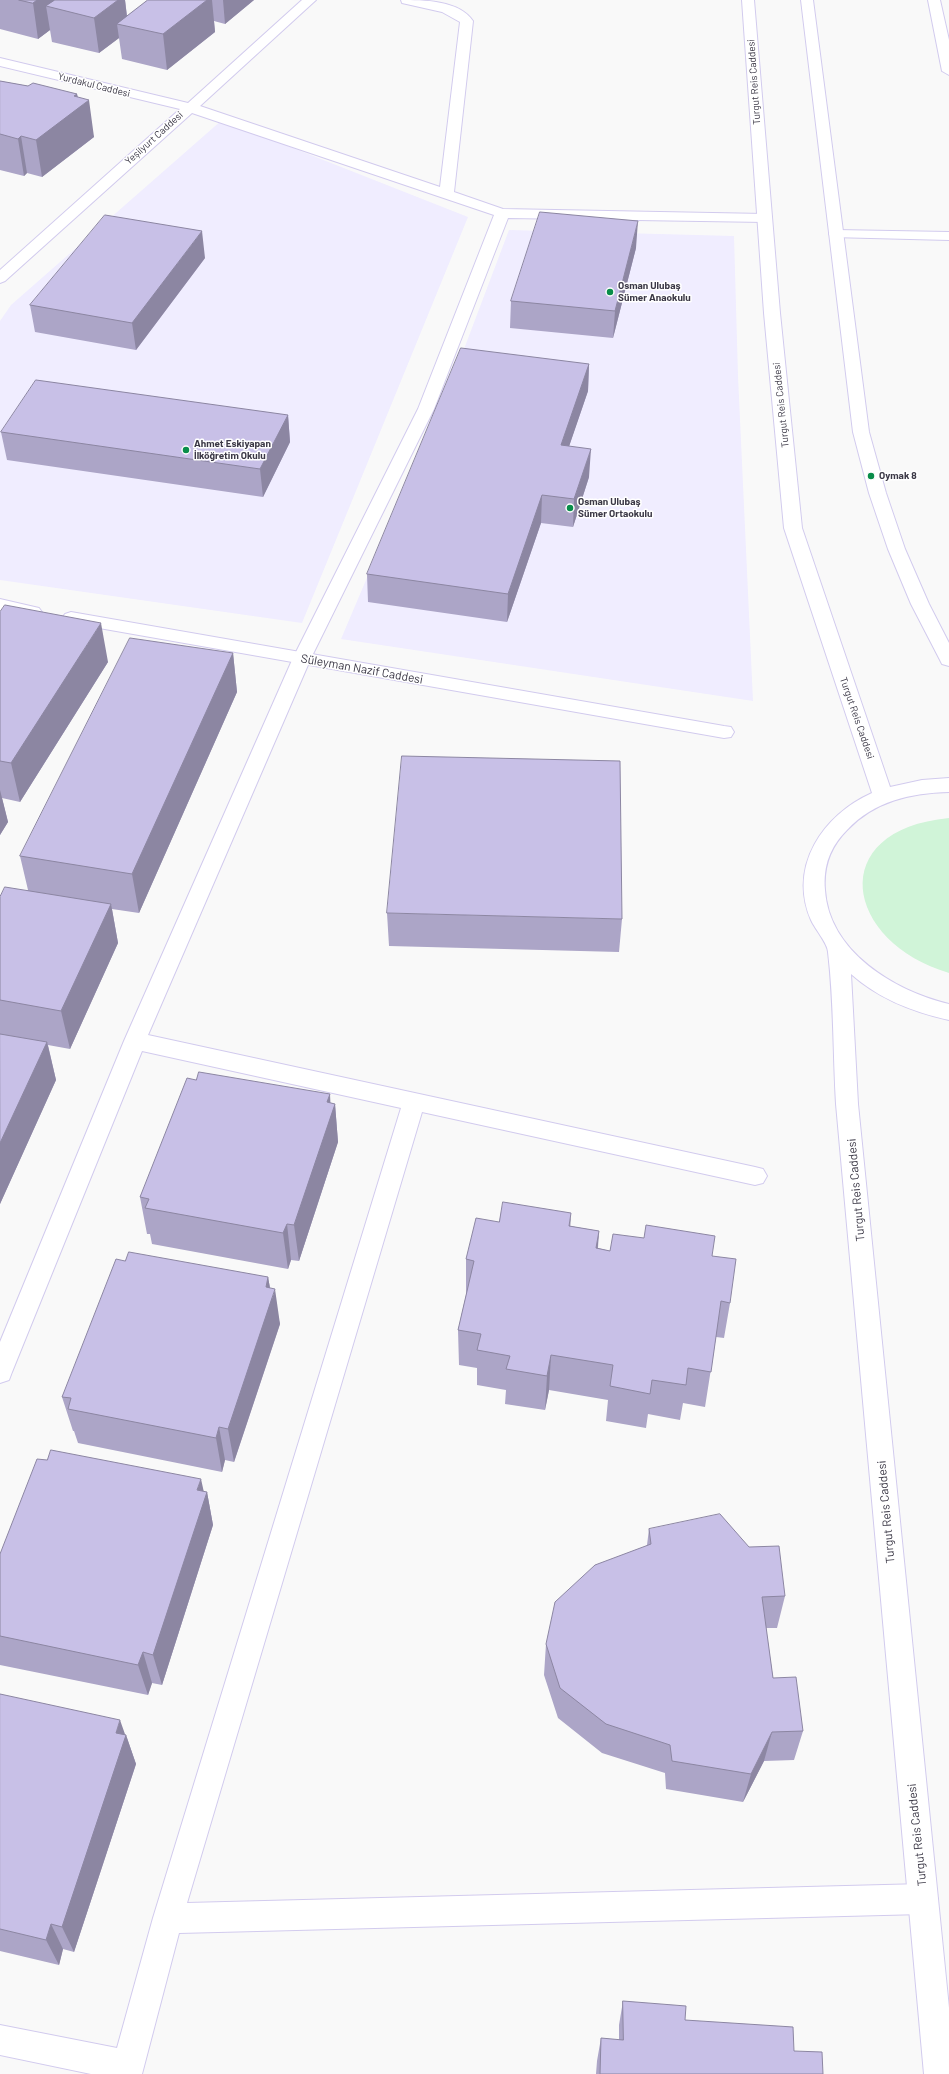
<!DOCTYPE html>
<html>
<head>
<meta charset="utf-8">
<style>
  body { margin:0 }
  canvas { display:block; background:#f9f9f9 }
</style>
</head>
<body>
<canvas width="949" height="2074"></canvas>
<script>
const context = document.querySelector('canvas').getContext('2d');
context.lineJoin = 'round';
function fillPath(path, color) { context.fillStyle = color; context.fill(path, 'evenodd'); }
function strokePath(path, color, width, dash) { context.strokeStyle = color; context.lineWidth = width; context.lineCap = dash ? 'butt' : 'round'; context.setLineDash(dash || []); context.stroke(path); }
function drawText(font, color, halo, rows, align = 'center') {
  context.font = font + ' Barlow,sans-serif'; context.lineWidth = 3; context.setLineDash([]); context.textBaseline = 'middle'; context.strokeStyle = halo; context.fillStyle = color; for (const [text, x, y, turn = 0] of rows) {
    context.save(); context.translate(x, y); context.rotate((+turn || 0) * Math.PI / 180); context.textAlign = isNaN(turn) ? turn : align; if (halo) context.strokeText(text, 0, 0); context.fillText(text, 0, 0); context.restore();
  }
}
const built = new Path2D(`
  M222 120 468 217 302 623 0 580V321L11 305Z
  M509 230 734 236 738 376 753 701 341 639 464 349Z`);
const green = new Path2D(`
  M949 818V973C844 942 824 830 949 818Z`);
const minor = new Path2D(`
  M302 0H316L200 106 440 187 460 22 442 12 402 3 401 0C423 0 459 0 473 21L454 192 503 209 765 214 770 215 772 218 770 221 765 222 508 218 434 409 311 658 148 1035 755 1167 763 1169 767 1176 763 1183 755 1185 422 1112 187 1903 923 1884 933 1889 938 1899 933 1909 923 1914 179 1933 142 2074H91L0 2055V2025L117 2048 153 1918 401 1108 142 1051 12 1372 9 1380 0 1383V1342L124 1041 293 658 418 409 494 215 192 113 5 281 0 283V270L180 109 0 66V58L188 103Z
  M928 0H940L949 40V75L942 71Z
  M836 230 949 232V240L831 237 829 234 831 231Z`);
const tertiary = new Path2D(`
  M742 0H754L780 313 802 528 890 787 922 780 949 778V792C911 793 874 801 847 830 830 847 823 866 825 890 829 952 895 991 949 1004V1020C913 1012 879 999 851 974L858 1104 949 2008V2074H924L836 1104C833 1054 834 1002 828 952 828 944 815 929 811 920 788 866 823 815 872 793L784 528 764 313Z
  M801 0H813L869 432 886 493 905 549 929 604 949 643V666L942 664 940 660 911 604 888 549 869 493 853 432Z
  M0 599 39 608 42 612 39 616 33 618 0 611Z
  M71 612 724 726 731 727 734 732 731 737 724 738 65 622 62 618 65 614Z`);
const wall = new Path2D(`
  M0 0H125L127 16 148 0H254L225 24 214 21 215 32 167 70 122 59 119 38 99 53 52 42 50 30 38 39 0 29Z
  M0 81 28 86 77 94 78 97 94 137 42 177 27 173 24 176 0 170Z
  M636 248 613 338 510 328 511 301Z
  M205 258 136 350 35 332 30 305Z
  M589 364 588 391 569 446 589 477 573 527 541 523 507 622 368 602 367 574Z
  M288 415 290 442 263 497 7 460 1 432Z
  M0 612 108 662 20 802 2 798 8 822 0 835Z
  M233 653 237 692 139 913 112 909 118 943 70 1049 48 1045 56 1080 0 1204V897L28 890 20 856Z
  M387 913 622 919 619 952 389 946Z
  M196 1080 330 1094V1103L335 1104 338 1142 299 1261 291 1260 288 1269 152 1244 150 1234H147L140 1197Z
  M499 1222 570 1226 599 1231 598 1248 610 1251 712 1256 730 1303 724 1338 716 1337 705 1407 683 1403 680 1420 648 1414 646 1428 606 1421 608 1400 549 1390 545 1410 505 1404 506 1390 477 1385V1368L459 1365 458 1330 466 1295V1259Z
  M125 1261 268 1277 270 1288 280 1324 234 1462 225 1460 222 1472 78 1443 74 1431H73L62 1397Z
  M204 1492H207L213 1525 162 1685 152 1683 148 1695 0 1665V1554Z
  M649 1529 785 1596 777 1628H766L773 1678 803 1731 794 1760 764 1761 743 1802 666 1789 665 1773 602 1753 558 1718 544 1675 546 1644 647 1545Z
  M0 1694 126 1735 136 1764 74 1952 63 1949 59 1965 0 1951Z
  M623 2001 685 2020 794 2051 823 2074H596L597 2061 601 2038 619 2040V2025Z`);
const shadedWall = new Path2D(`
  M37 0H66L46 6 50 30 38 39 33 3Z
  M118 0H125L128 26 117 24 119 38 99 53 94 18Z
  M207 0H212L215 32 167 70 163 34Z
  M223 0H254L225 24Z
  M77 94 79 107 89 100 94 137 42 177 36 140 74 96Z
  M21 136 27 173 24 176 18 139Z
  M638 221 636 248 613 338 615 311Z
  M202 231 205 258 136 350 132 323Z
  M589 364 588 391 560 473 561 445Z
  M288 415 290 442 263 497 260 469Z
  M591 449 589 477 573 527 574 499Z
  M542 495 541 523 507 622 508 594Z
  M101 623 108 662 20 802 11 763Z
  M233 653 237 692 139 913 132 874Z
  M0 790 8 822 0 835Z
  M111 904 118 943 70 1049 61 1011Z
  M47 1042 56 1080 0 1204V1143Z
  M330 1094 331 1115 335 1104 338 1142 299 1261 294 1225 327 1102Z
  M571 1213 569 1249V1226Z
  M287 1224 291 1260 288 1269 283 1233Z
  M599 1231 596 1267V1248Z
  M268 1277 272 1299 275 1289 280 1324 234 1462 228 1429Z
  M551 1355 549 1390 545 1410 547 1376Z
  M219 1427 225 1460 222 1472 216 1438Z
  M201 1479 205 1497 207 1492 213 1525 162 1685 153 1655 197 1490Z
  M143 1652 152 1683 148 1695 138 1665Z
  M120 1720 126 1737V1735L136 1764 74 1952 62 1927 116 1733Z
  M772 1732 764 1761 743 1802 751 1774Z
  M51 1924 63 1949 59 1965 46 1940Z`);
const building = new Path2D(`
  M19 0H37L33 3Z
  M55 0H118L94 18 46 6Z
  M148 0H207L163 34 117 24Z
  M0 81 28 86 33 83 77 94 74 96 89 100 36 140 21 136 18 139 0 134Z
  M540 212 638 221 615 311 511 301Z
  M105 215 202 231 132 323 30 305Z
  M461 348 589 364 561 445 591 449 574 499 542 495 508 594 367 574Z
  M36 380 288 415 260 469 1 432Z
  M5 605 101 623 11 763 0 761V612Z
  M130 638 233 653 132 874 20 856Z
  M402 756 620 761 622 919 387 913Z
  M5 887 111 904 61 1011 0 1000V897Z
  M0 1034 47 1042 0 1143Z
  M199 1072 330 1094 327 1102 335 1104 294 1225 287 1224 283 1233 145 1208 149 1199 140 1197 187 1078 196 1080Z
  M503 1202 571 1213 569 1226 599 1231 596 1248 610 1251 613 1234 644 1238 646 1225 715 1236 712 1256 736 1259 730 1303 721 1301 711 1372 688 1368 686 1385 652 1380 650 1394 610 1386 613 1365 551 1355 547 1376 506 1369 510 1356 477 1350 481 1334 458 1330 474 1261 466 1259 476 1218 499 1222Z
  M129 1252 268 1277 266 1287 275 1289 228 1429 219 1427 216 1438 68 1409 71 1398 62 1397 116 1259 125 1261Z
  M51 1450 201 1479 197 1490 207 1492 153 1655 143 1652 138 1665 0 1636V1554L37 1459 47 1460Z
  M720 1514 749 1547 779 1546 785 1596 762 1597 773 1678 796 1677 803 1731 772 1732 751 1774 672 1761 670 1745 606 1724 560 1688 546 1644 555 1602 595 1565 651 1544 649 1529Z
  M0 1694 120 1720 116 1733 126 1735 62 1927 51 1924 46 1940 0 1929Z
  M623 2001 686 2006 685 2020 793 2027 794 2051 822 2052 823 2074H600L601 2038 623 2040Z`);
const markers = [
  [610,292,4,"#098d4a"],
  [186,450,4,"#098d4a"],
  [871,476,4,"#098d4a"],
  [570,508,4,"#098d4a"]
];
const farStreetnames = [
  ["Turgut Reis Caddesi",754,82,-94],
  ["Yurdakul Caddesi",94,85,14],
  ["Yeşilyurt Caddesi",154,138,-42],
  ["Turgut Reis Caddesi",781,405,-96],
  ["Turgut Reis Caddesi",857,718,71]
];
const farPoinames = [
  ["Osman Ulubaş",618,286],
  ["Sümer Anaokulu",618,298],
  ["Ahmet Eskiyapan",194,444],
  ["İlköğretim Okulu",194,456],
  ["Oymak 8",879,476],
  ["Osman Ulubaş",578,502],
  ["Sümer Ortaokulu",578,514]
];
const streetNames = [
  ["Süleyman Nazif Caddesi",362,669,10],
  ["Turgut Reis Caddesi",856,1190,-95],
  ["Turgut Reis Caddesi",886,1512,-95],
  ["Turgut Reis Caddesi",917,1835,-96]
];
fillPath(built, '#f0edff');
fillPath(green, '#d0f4d8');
strokePath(minor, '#d2cbee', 2);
strokePath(tertiary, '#d2cbee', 2);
fillPath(minor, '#fff');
fillPath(tertiary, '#fff');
fillPath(wall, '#aca5c7');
fillPath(shadedWall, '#8c86a2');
fillPath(building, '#c8c0e7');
strokePath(building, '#8c86a2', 1);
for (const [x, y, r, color] of markers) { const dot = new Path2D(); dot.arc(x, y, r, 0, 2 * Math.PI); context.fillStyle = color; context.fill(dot); strokePath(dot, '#fff', 1.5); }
drawText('10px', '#3b3846', '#fff', farStreetnames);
drawText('bold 10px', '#3b3846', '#fff', farPoinames, 'left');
drawText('12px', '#3b3846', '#fff', streetNames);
</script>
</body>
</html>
